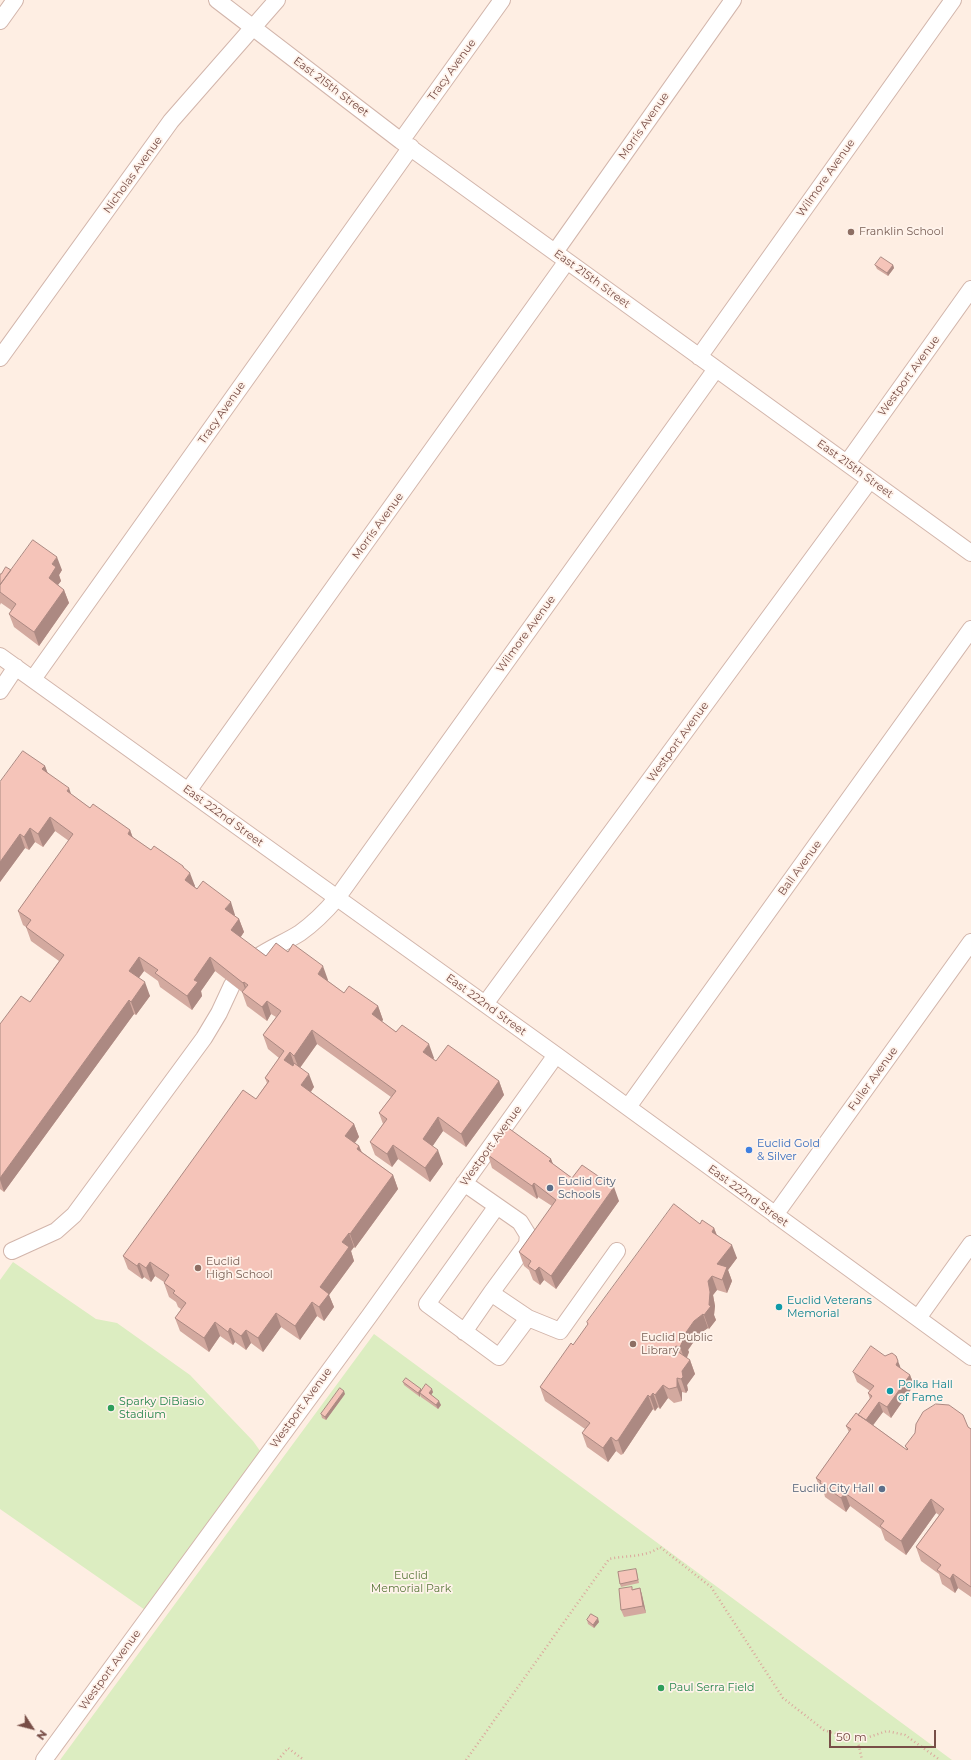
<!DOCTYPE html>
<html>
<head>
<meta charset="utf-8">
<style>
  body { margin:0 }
  #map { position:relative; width:971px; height:1760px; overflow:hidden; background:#feeee3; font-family:Montserrat,sans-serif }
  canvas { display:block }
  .north { position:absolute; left:12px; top:1708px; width:40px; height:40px; -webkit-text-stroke:3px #fff3eb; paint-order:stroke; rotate:126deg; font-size:11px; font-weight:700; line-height:16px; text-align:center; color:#784e47 }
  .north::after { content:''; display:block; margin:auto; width:14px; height:18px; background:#784e47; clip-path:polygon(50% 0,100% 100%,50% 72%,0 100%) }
  .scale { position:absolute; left:829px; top:1730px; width:107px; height:18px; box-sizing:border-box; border:2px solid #784e47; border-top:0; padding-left:5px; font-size:12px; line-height:14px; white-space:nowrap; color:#784e47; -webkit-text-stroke:3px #fff3eb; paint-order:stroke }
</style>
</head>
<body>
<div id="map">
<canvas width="971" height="1760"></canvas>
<div class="north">N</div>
<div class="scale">50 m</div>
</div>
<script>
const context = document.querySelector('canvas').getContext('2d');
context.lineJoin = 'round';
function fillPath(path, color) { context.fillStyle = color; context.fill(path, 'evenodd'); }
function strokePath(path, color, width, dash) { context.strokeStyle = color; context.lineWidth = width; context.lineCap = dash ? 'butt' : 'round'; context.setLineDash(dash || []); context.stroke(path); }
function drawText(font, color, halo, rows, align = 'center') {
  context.font = font + ' Montserrat,sans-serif'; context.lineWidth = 3.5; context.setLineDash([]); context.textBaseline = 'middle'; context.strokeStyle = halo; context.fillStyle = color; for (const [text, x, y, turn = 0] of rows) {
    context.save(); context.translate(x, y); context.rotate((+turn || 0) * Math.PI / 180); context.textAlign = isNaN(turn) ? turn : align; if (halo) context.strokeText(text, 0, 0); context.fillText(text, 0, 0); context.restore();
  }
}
const green = new Path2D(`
  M13 1262 96 1319 117 1323 190 1375 253 1441 263 1455 148 1612 0 1509V1280Z
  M374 1334 952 1760H60Z`);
const path = new Path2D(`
  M857 1737 862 1760
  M278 1760 288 1748 304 1760
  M466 1760 609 1559C626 1555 645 1558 660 1547L711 1587 783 1698 824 1730 844 1737 866 1738 887 1731 905 1735 940 1760`);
const minor = new Path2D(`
  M217 0 401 141 971 553
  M0 21 15 0
  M401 141 502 0
  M555 252 733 0
  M699 357 953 0
  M0 358 171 121 277 0
  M847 463 971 289
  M0 656 556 1055 971 1357
  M33 679 411 147
  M0 691 16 667
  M188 791 567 261
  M256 958C270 948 286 942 300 933 314 923 326 911 337 898L716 369
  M485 1004 870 480
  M628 1107 971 629
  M464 1183 520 1222 528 1235 527 1244 491 1293
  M775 1215 971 942
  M12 1251 56 1231 74 1215 204 1038 219 1013 232 985
  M528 1318 560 1331 617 1251
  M918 1318 971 1244
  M464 1332 491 1293 528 1318 499 1357 427 1304 497 1206
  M44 1760 370 1315 556 1055`);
const wall = new Path2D(`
  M875 265H893L894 268 888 276 877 269Z
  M11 570H62L59 575 61 581 58 585 64 590 69 603 39 646 14 627 9 614 11 610 1 603 0 605V574H1Z
  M45 766 47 772 71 794 90 808 130 830 133 838 151 850 184 868 195 886V887L235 915V916L239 919 244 932 240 938 266 956 328 980V981L344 993 378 1006 383 1020 381 1021 434 1058 433 1059 436 1061 499 1081 504 1095 466 1147 443 1131 432 1146 443 1164 430 1182 398 1159 392 1167 375 1155 370 1142 383 1124 379 1113 391 1097 317 1044 300 1068 314 1087 311 1092 354 1124 359 1137 355 1143 359 1146 362 1152 393 1175 398 1189 355 1248 354 1247 351 1251 354 1261 329 1295 334 1307 324 1321 317 1316 300 1340 281 1327 263 1352 251 1343 246 1350 235 1342 233 1345 220 1336 209 1352 180 1331 175 1318 181 1309 178 1307 176 1302 169 1297 164 1283V1282L155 1276 151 1282 144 1277 142 1279 128 1269 123 1256 256 1099 267 1083 265 1078 279 1058 268 1049 263 1035 276 1017 271 1014 267 1021 247 1006 242 992 215 971 201 991 202 996 192 1010 160 987 158 981 144 971 139 978 150 996 136 1015 134 1014 4 1192 0 1189V1024L30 1002 59 961 31 941 26 927 23 925 18 911 69 841 55 831 43 847 35 842 29 850 25 848 0 882V782Z
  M488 1155 551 1159 553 1164 572 1178 619 1201 556 1289 544 1280 540 1285 533 1280 529 1270 524 1266 519 1252 552 1206 538 1197 537 1199 492 1168Z
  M700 1224 714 1228 717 1235 737 1258 728 1270 732 1281 727 1293 717 1290 713 1295 715 1306 714 1315 716 1320 709 1329 708 1328 699 1334 688 1350 689 1352 687 1358 690 1360 695 1374 687 1385 688 1390 686 1393 682 1392V1401L674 1403 668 1398 660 1409 658 1407 655 1411 653 1409 623 1454 621 1455 616 1451 608 1462 587 1447 582 1433 585 1429 545 1401 540 1387 573 1345 588 1325 587 1322Z
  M900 1368 910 1375 914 1385 891 1418 883 1412 873 1425 907 1450 905 1446 968 1427 971 1429V1597L958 1588 955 1593 942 1584 939 1574 921 1561 916 1547 939 1515 936 1513 906 1555 885 1540 881 1529 850 1506 846 1512 825 1497 824 1493 821 1491 816 1478 849 1432 846 1426 858 1415 870 1399 868 1393 870 1391 857 1382 853 1372Z
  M403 1382 422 1390 433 1392 431 1395 441 1405 438 1409 421 1397 420 1395V1397L404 1385Z
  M345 1394 326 1420 322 1418 321 1414Z
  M637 1572 639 1583 621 1587 620 1584Z
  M640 1588 642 1595 646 1613 624 1617 621 1610 633 1589Z
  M587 1620 599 1622 594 1628 588 1624Z`);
const shadedWall = new Path2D(`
  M893 265 894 268 888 276 887 273Z
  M57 557 62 570 59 575 61 581 53 591 49 578 52 564Z
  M64 590 69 603 39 646 34 632Z
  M45 766 50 779 42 769Z
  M69 788 74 802 67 791Z
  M50 817 55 831 43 847 38 834Z
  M30 828 35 842 29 850 24 837Z
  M130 830 135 844 128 834Z
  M20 834 25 848 0 882V862Z
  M183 866 187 877 190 873 195 886 190 894 185 880 183 867Z
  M231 902 235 915 230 922 225 909Z
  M239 919 244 932 236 944 231 930Z
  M139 957 144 971 134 984 129 971Z
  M210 957 215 971 201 991 202 996 192 1010 187 996 194 980Z
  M323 966 328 980 323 988 318 974Z
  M145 982 150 996 136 1015 131 1002Z
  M244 982 249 996 248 997 243 983Z
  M129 1000 134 1014 4 1192 0 1180V1178Z
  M267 1001 271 1014 267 1021 262 1007Z
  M378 1006 383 1020 377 1028 372 1014Z
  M312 1030 317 1044 299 1069 294 1056Z
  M429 1044 434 1058 428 1065 423 1052Z
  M290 1052 295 1066 289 1073 284 1060Z
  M309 1074 314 1087 306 1098 301 1085Z
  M499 1081 504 1095 466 1147 461 1134Z
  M438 1117 443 1131 428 1153 423 1139Z
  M354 1124 359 1137 350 1149 345 1136Z
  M393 1145 398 1159 392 1167 387 1154Z
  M359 1146 364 1159 357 1149Z
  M438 1150 443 1164 430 1182 425 1168Z
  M551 1159 556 1172 549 1161Z
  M393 1175 398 1189 355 1248 350 1234Z
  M534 1183 538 1197 537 1199 532 1186Z
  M614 1187 619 1201 556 1289 551 1276Z
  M714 1228 719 1242 712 1232Z
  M349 1233 354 1247 351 1251 354 1261 329 1295 334 1307 324 1321 319 1307 320 1287 342 1242Z
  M732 1245 737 1258 728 1270 732 1281 727 1293 717 1264Z
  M150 1262 155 1276 151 1282 146 1268Z
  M139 1263 144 1277 142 1279 137 1266Z
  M539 1267 544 1280 540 1285 535 1271Z
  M712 1276 717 1290 713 1295 715 1306 714 1315 716 1320 709 1329 704 1315 709 1305 708 1281Z
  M312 1302 317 1316 300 1340 295 1326Z
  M276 1313 281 1327 263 1352 258 1338Z
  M703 1314 708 1328 699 1334 688 1350 689 1352 685 1361 680 1347 682 1338 694 1321Z
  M215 1322 220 1336 209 1352 204 1338Z
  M230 1328 235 1342 233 1345 228 1332Z
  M246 1330 251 1343 246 1350 241 1336Z
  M676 1346 681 1359 674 1349Z
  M896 1356 900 1366 901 1371 896 1365Z
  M690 1360 695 1374 687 1385 688 1390 686 1393 681 1379 682 1371Z
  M910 1375 914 1385 891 1418 887 1407Z
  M677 1378 682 1392V1401L677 1387Z
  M663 1385 668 1398 660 1409 655 1395Z
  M421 1389 423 1393H420V1397L418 1393Z
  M432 1389 433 1392 430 1397 429 1393Z
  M344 1391 345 1394 326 1420 325 1417Z
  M653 1393 658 1407 655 1411 650 1397Z
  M648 1395 653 1409 623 1454 618 1440Z
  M439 1401 441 1405 438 1409 436 1405Z
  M879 1402 883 1412 868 1432 865 1421Z
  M611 1437 616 1451 608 1462 603 1448Z
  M845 1493 850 1506 846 1512 841 1498Z
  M931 1499 936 1513 906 1555 901 1541Z
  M953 1574 958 1588 955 1593 950 1579Z
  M640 1588 642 1595 646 1613 643 1606Z
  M598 1618 599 1622 594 1628 593 1625Z`);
const building = new Path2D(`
  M881 257 893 265 887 273 875 265Z
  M33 540 57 557 52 564 56 567 49 578 64 590 34 632 9 614 16 604 0 592V585Z
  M6 567 11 570 0 585V574H1Z
  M23 751 45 766 42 769 69 788 67 791 90 808 93 804 130 830 128 834 151 850 154 846 183 866V867L190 873 185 880 197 889 203 881 231 902 225 909 239 919 231 930 266 956 276 943 288 952 293 944 323 966 318 974 344 993 349 986 378 1006 372 1014 396 1032 402 1025 429 1044 423 1052 436 1061 448 1045 499 1081 461 1134 438 1117 423 1139 438 1150 425 1168 393 1145 387 1154 370 1142 387 1119 379 1113 396 1091 312 1030 294 1056 290 1052 284 1060 293 1066 294 1063 309 1074 301 1085 354 1124 345 1136 359 1146 357 1149 393 1175 350 1234 349 1233 342 1242 349 1247 320 1287 329 1294 319 1307 312 1302 295 1326 276 1313 258 1338 246 1330 241 1336 230 1328 228 1332 215 1322 204 1338 175 1318 186 1303 173 1293 175 1291 164 1283 169 1275 150 1262 146 1268 139 1263 137 1266 123 1256 243 1090 256 1099 269 1081 265 1078 284 1051 263 1035 281 1011 267 1001 262 1007 242 992 248 985 244 982 243 983 210 957 194 980 198 982 187 996 155 973 158 970 139 957 129 971 145 982 131 1002 129 1000 0 1178V1024L21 996 30 1002 64 955 26 927 31 920 18 911 73 834 50 817 38 834 30 828 24 837 20 834 0 862V782Z
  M507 1127 551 1159 549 1161 572 1178 582 1165 614 1187 551 1276 539 1267 535 1271 528 1266 531 1261 519 1252 556 1200 534 1183 532 1186 488 1155Z
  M674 1204 700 1224 702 1220 714 1228 712 1232 732 1245 717 1264 727 1267 722 1280 712 1276 708 1281 710 1292 709 1305 711 1306 704 1315 703 1314 694 1321 682 1338H684L680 1347 676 1346 674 1349 690 1360 682 1371 683 1377 681 1379 677 1378V1387L669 1389 663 1385 655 1395 653 1393 650 1397 648 1395 618 1440 616 1441 611 1437 603 1448 582 1433 590 1423 540 1387 571 1343 573 1345 588 1324 587 1322Z
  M871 1346 885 1356 892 1353 896 1356 898 1361 896 1365 910 1375 887 1407 879 1402 866 1420 858 1415 872 1396 868 1393 874 1386 853 1372Z
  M406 1378 421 1389 418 1393 403 1382Z
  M426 1384 432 1389 429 1393 439 1401 436 1405 420 1393Z
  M340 1388 344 1391 325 1417 321 1414Z
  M936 1404 949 1405 963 1415 968 1427 971 1429V1587L953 1574 950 1579 937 1570 941 1565 916 1547 944 1509 931 1499 901 1541 880 1526 884 1521 845 1493 841 1498 820 1483 821 1481 816 1478 851 1429 846 1426 856 1413 907 1450 908 1449 905 1446 915 1433 916 1424 923 1412Z
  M636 1569 638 1580 620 1584 618 1572Z
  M632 1587V1590L640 1588 643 1606 621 1610 619 1589Z
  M591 1614 598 1618 593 1625 587 1620Z`);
const markers = [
  [851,232,4,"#8d6e63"],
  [749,1150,4,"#3f7fe0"],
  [550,1188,4,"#5c6f8a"],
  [198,1268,4,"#8d6e63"],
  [779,1307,4,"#0f9aa8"],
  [633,1344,4,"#8d6e63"],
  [890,1391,4,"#0f9aa8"],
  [111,1408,4,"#2e9e5b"],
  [882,1489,4,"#5c6f8a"],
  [661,1688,4,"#2e9e5b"]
];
const streetNames = [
  ["Tracy Avenue",452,70,-54],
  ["East 215th Street",331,87,37],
  ["Morris Avenue",644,126,-55],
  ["Nicholas Avenue",133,175,-54],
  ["Wilmore Avenue",826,178,-55],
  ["East 215th Street",592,279,36],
  ["Westport Avenue",909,376,-54],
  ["Tracy Avenue",222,413,-55],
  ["East 215th Street",855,469,36],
  ["Morris Avenue",378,526,-54],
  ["Wilmore Avenue",526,634,-54],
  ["Westport Avenue",678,742,-54],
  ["East 222nd Street",223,816,36],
  ["Ball Avenue",800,868,-54],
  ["East 222nd Street",486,1005,36],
  ["Fuller Avenue",873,1079,-54],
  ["Westport Avenue",491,1146,-54],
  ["East 222nd Street",748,1196,36],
  ["Westport Avenue",301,1408,-54],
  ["Westport Avenue",110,1670,-54]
];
const educationNames = [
  ["Franklin School",859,232],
  ["Euclid",206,1262],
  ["High School",206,1275],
  ["Euclid Public",641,1338],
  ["Library",641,1351]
];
const shopNames = [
  ["Euclid Gold",757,1144],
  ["& Silver",757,1157]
];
const serviceNames = [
  ["Euclid City",558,1182],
  ["Schools",558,1195],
  ["Euclid City Hall",874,1489,"right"]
];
const cultureNames = [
  ["Euclid Veterans",787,1301],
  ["Memorial",787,1314],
  ["Polka Hall",898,1385],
  ["of Fame",898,1398]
];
const leisureNames = [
  ["Sparky DiBiasio",119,1402],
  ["Stadium",119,1415],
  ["Paul Serra Field",669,1688]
];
const parkNames = [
  ["Euclid",411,1576],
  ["Memorial Park",411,1589]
];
fillPath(green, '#dcedc1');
strokePath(minor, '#d2b5ab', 18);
strokePath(path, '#dba79c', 2.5, [1, 3]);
strokePath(minor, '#fff', 16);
fillPath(wall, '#d3a99f');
fillPath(shadedWall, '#ac8982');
fillPath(building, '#f5c4b9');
strokePath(building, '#ac8982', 1);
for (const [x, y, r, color] of markers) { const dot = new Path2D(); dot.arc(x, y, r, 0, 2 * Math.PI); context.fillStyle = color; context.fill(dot); strokePath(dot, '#fff3eb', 1.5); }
drawText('11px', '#784e47', '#fff3eb', streetNames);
drawText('11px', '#785e54', '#fff3eb', educationNames, 'left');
drawText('11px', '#366cbe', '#fff3eb', shopNames, 'left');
drawText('11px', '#4e5e75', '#fff3eb', serviceNames, 'left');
drawText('11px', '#0d838f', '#fff3eb', cultureNames, 'left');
drawText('11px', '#27864d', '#fff3eb', leisureNames, 'left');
drawText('11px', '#5b793c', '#fff3eb', parkNames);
</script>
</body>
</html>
